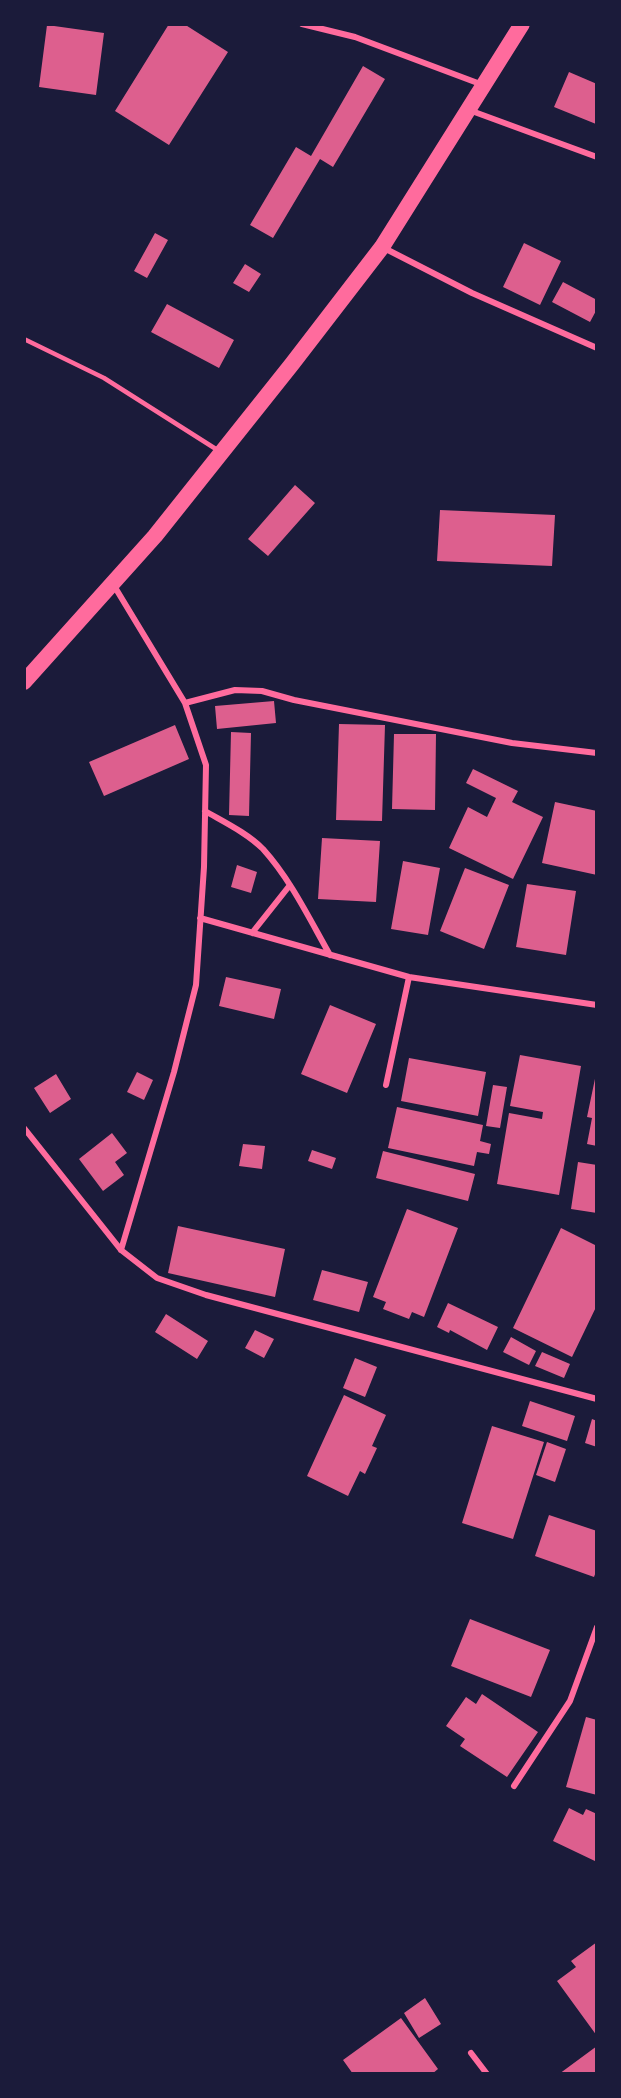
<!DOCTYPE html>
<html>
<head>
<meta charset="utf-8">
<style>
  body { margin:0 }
  #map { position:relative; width:621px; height:2098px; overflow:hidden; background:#1b1b3a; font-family:Literata,serif }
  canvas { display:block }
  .frame { position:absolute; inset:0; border:26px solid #1b1b3a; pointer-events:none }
</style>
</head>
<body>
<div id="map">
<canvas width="621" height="2098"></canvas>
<div class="frame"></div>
</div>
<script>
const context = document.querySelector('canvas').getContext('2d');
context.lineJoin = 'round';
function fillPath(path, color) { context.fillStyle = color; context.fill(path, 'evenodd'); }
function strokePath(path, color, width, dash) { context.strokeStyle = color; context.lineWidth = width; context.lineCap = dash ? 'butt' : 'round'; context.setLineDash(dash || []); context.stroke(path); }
const building = new Path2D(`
  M169 24H184L228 52 169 145 115 111Z
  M47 25 104 33 96 95 39 87Z
  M363 66 385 79 333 167 320 159 273 238 250 225 296 147 311 156Z
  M569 72 597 84 596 124 554 107Z
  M155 233 168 240 147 278 134 271Z
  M524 243 561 261 540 305 503 287Z
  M245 264 261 274 249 292 233 283Z
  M563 282 597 300V309L590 322 552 302Z
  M167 304 234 340 219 368 151 332Z
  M295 485 315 503 268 556 248 539Z
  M440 510 555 515 552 566 437 561Z
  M274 701 276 723 217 729 215 706Z
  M339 724 385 725 382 821 336 820Z
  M175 725 189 759 104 796 89 762Z
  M231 732 251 733 249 816 229 815Z
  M394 734H436L435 810 392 809Z
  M473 769 518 791 512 802 543 817 513 879 449 848 468 807 487 817 496 798 466 783Z
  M555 802 597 811V875L542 863Z
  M322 838 380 841 376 902 318 899Z
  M403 861 440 868 428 935 391 929Z
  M237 865 257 872 251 893 231 887Z
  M465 868 509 885 484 949 440 931Z
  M527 884 576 891 566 955 516 947Z
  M226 977 281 989 274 1019 219 1006Z
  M330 1005 376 1024 347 1093 301 1074Z
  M520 1055 581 1066 559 1195 497 1184 509 1113 542 1119 543 1112 510 1106Z
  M409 1058 486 1072 478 1116 401 1101Z
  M137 1072 153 1080 144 1100 127 1092Z
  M56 1074 71 1099 50 1113 34 1088Z
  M596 1074H597V1146L587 1144 592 1118 587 1117Z
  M493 1085 507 1087 500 1128 486 1126Z
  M397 1107 483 1125 480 1141 491 1144 489 1154 477 1152 474 1166 388 1148Z
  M112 1133 127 1153 115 1162 124 1175 103 1191 79 1159Z
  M243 1144 265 1146 262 1169 239 1166Z
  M312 1150 336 1158 332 1169 308 1161Z
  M383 1151 475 1174 468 1201 376 1178Z
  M578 1162 597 1165V1213L571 1209Z
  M407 1209 458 1228 424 1317 412 1312 409 1319 383 1309 386 1302 373 1297Z
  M178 1226 285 1249 275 1297 168 1273Z
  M561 1228 597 1246V1305L572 1357 513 1328Z
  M322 1270 368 1282 359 1312 313 1300Z
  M448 1303 498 1327 487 1350 450 1330 449 1333 437 1327Z
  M166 1314 208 1341 197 1359 155 1332Z
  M255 1330 274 1339 264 1358 245 1348Z
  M511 1337 536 1351 529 1365 503 1352Z
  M542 1352 570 1364 564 1378 535 1366Z
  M355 1358 377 1367 365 1397 343 1388Z
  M344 1395 386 1415 372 1446 377 1448 365 1474 360 1471 348 1496 307 1476Z
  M530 1401 575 1416 567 1441 522 1426Z
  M592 1419 597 1421V1447L585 1443Z
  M492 1426 544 1442 513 1539 462 1523Z
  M547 1442 566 1449 555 1482 536 1475Z
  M549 1515 597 1531V1569L594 1577 535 1556Z
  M470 1619 550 1650 531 1697 451 1666Z
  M482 1694 538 1732 507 1777 460 1746 465 1739 446 1726 466 1697 476 1704Z
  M586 1717 597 1720V1795L566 1787Z
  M569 1808 583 1815 586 1809 597 1814V1862L553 1841Z
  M597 1942V2036L557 1981 576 1967 571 1961Z
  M425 1998 441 2024 419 2038 404 2013Z
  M401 2018 438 2069 432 2074H353L343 2060Z
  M597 2046V2074H559Z`);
const service = new Path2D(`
  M24 339 104 378 219 451`);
const minor = new Path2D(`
  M302 24 355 37 483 85
  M469 110 597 157
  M382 247 472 293 597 348
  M113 584 185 703 206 765 204 867 196 985 174 1072 121 1250
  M185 703 235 690 262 691 294 700 512 743 597 753
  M205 811C224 822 247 833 263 849 291 880 310 920 330 955
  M200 918 409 977 597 1005
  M252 933 290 885
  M386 1085 409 977
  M24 1128 121 1250 157 1278 206 1295 597 1399
  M514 1786 570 1701 597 1627
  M471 2053 487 2074`);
const trunk = new Path2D(`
  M24 682 155 536 292 364 382 247 522 24`);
fillPath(building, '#dd5f8e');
strokePath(service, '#ff6b9d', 4.5);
strokePath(minor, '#ff6b9d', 6);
strokePath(trunk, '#ff6b9d', 16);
</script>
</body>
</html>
